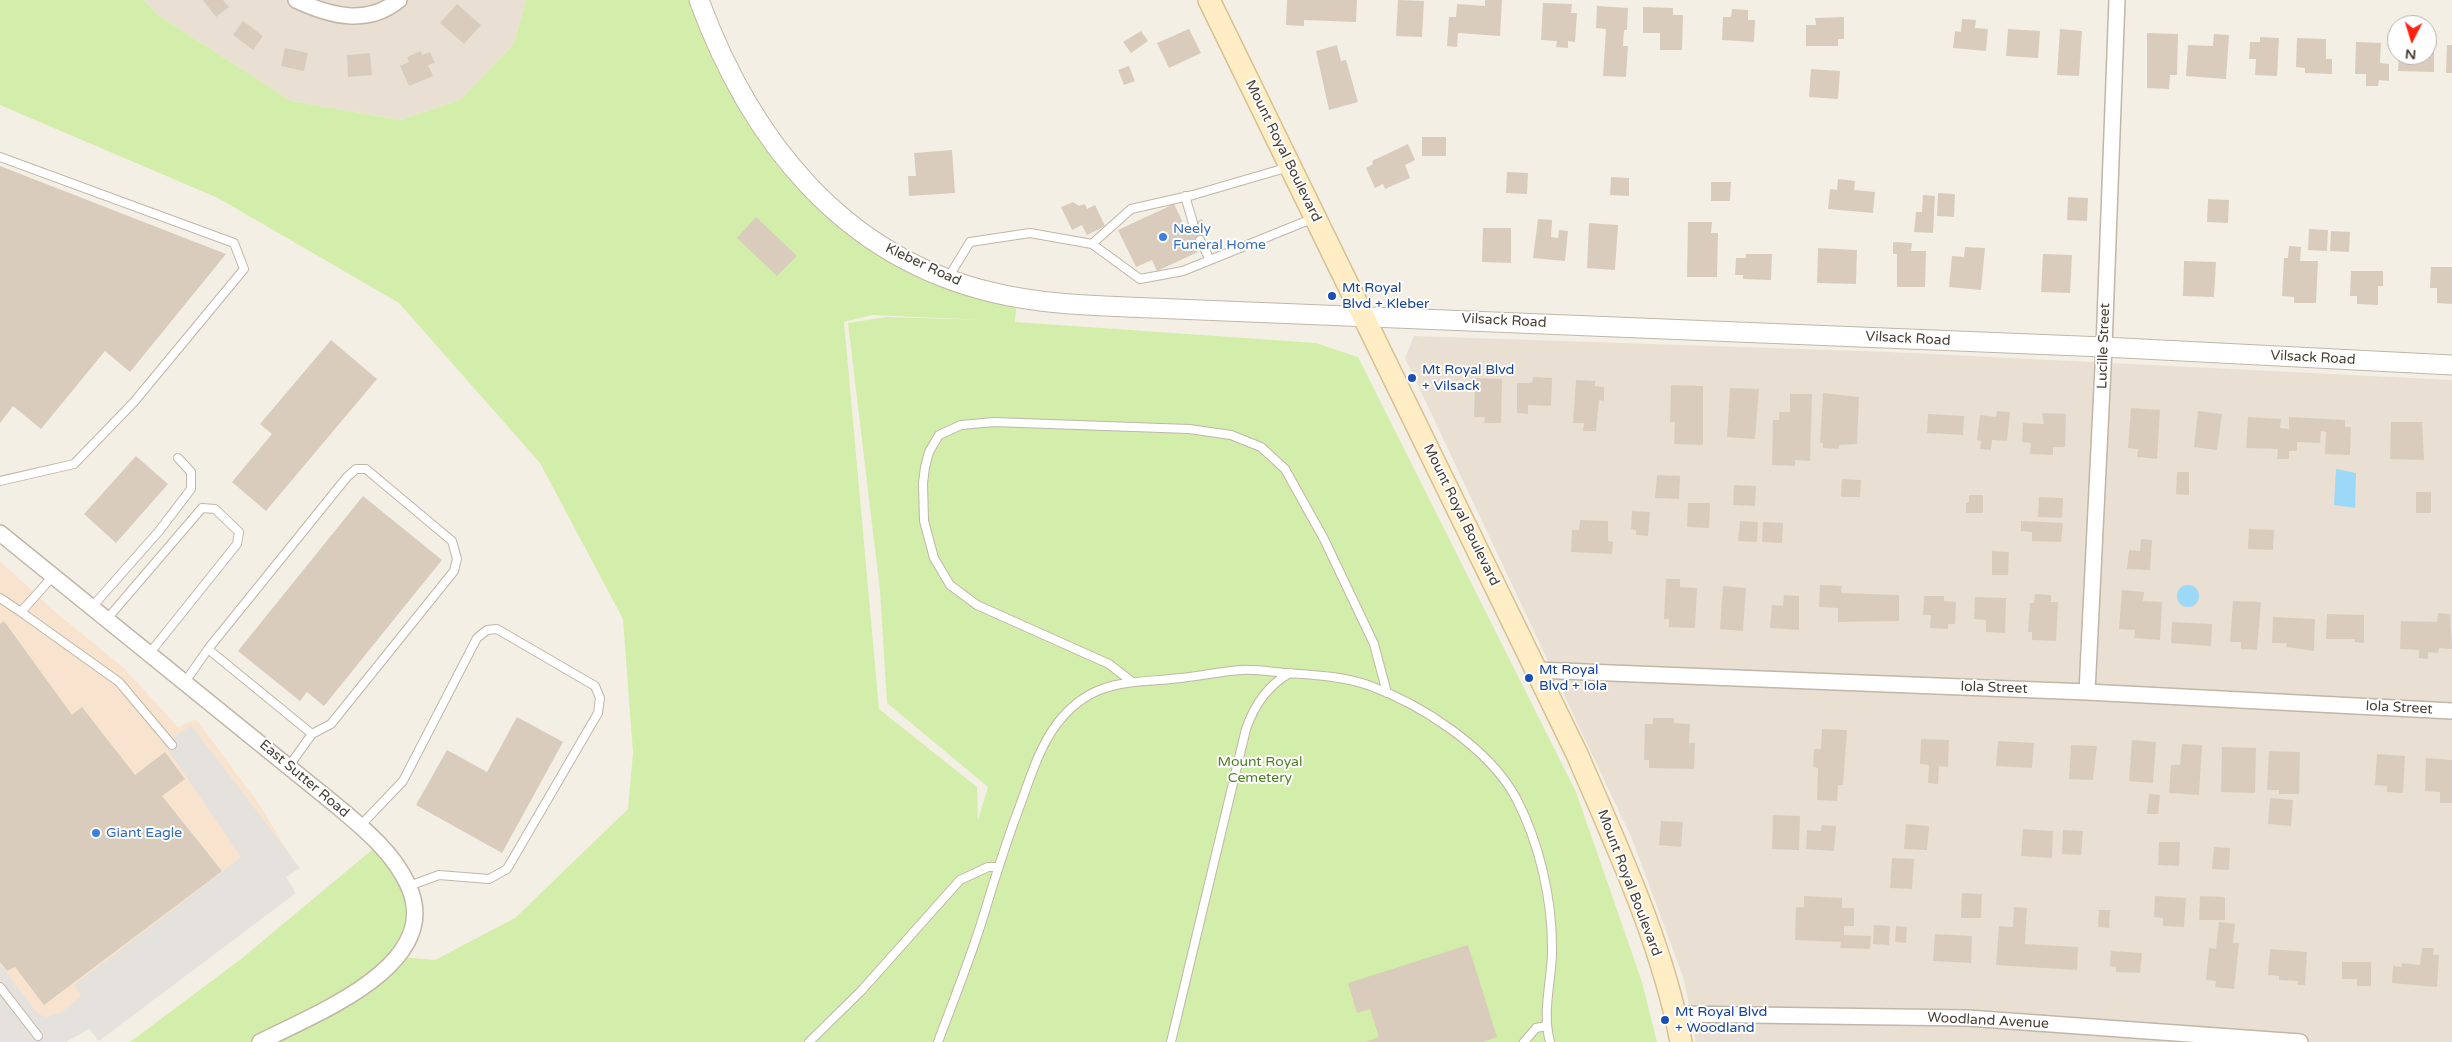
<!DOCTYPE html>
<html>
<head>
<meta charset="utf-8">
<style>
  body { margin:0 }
  #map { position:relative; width:2452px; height:1042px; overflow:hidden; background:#f4efe5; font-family:"Varela Round",sans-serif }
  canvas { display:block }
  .north { position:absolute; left:2387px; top:15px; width:50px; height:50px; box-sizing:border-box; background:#fff; border:1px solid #b6b2ae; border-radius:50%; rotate:185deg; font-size:14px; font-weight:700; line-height:20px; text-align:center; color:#483f34 }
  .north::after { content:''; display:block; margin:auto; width:18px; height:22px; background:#ff2412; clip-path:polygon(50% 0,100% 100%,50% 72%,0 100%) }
</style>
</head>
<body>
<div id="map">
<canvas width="2452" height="1042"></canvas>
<div class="north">N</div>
</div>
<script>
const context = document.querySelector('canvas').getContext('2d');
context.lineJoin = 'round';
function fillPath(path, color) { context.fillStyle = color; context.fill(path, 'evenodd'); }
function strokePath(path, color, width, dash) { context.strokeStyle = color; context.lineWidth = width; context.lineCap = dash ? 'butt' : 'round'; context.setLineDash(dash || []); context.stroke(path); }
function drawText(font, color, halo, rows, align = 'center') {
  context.font = font + ' "Varela Round",sans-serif'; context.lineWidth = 4; context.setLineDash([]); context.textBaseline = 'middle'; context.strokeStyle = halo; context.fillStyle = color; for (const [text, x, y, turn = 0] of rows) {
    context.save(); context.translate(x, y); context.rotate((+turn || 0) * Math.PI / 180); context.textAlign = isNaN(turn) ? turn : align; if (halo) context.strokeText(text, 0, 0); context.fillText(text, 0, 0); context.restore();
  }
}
const residential = new Path2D(`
  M144 0H526L514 44 460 100 400 120 291 101 158 15Z
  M1414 336 1890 352 2452 380V1042H1695V1032L1683 977 1632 839 1405 358Z`);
const commercial = new Path2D(`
  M0 561 52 609 125 669 178 727 196 719 259 804 297 866 88 1026 0 1042Z`);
const green = new Path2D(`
  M0 0H144L158 15 291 101 400 120 460 100 514 44 526 0H699L763 130 875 242 1017 297 1015 322 1316 343 1358 357 1576 792 1642 982 1657 1042H130L241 959 379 844 414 901 400 957 435 960 515 918 628 809 633 753 623 619 540 463 399 303 218 198 0 105ZM872 315 985 320 887 317 848 323 880 591 887 703 988 787 978 820 977 787 879 709 844 322Z`);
const parking = new Path2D(`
  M191 725 300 868 286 877 296 893 99 1041 89 1029 66 1042H0V964L38 1014 47 1017 62 1012 81 996 74 985 241 857 164 744Z`);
const water = new Path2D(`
  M2336 469 2356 473 2355 508 2334 505Z
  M2177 596a11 11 0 1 1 22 0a11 11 0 1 1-22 0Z`);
const building = new Path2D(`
  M203 0H223L229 7 216 17Z
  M1287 0H1357L1356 22 1304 20V26L1286 25Z
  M1398 0 1424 1 1422 37 1396 36Z
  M1485 0H1502L1500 36 1458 33 1457 47 1447 46 1449 17H1456L1457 4 1485 6Z
  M1543 3 1572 4 1571 13H1577L1575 42 1568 41V48L1556 47 1557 41 1541 40Z
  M457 4 481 25 464 44 440 23Z
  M1597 6 1628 8 1627 30H1624L1623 46H1628L1626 77 1603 76 1606 29 1596 28Z
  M1643 7 1673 8V15H1683L1682 50H1660V33H1643Z
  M1732 9 1748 10V20H1755L1754 42 1722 40 1723 17H1731Z
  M1844 17V39H1838V46H1806V25H1816L1815 18Z
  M1962 19 1976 20 1975 28 1988 29 1986 51 1953 48 1955 31 1961 32Z
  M243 21 263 36 253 50 233 35Z
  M1189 29 1201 53 1169 68 1157 43Z
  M2008 29 2040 31 2038 58 2006 56Z
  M2060 29 2082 31 2079 76 2057 75Z
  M1141 31 1148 41 1131 53 1123 42Z
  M2147 33 2178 34 2177 75H2170L2169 89 2147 88Z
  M2214 34 2229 35 2226 79 2186 76 2188 45 2213 46Z
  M2260 37 2279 38 2277 76 2255 75 2256 59H2249L2250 42H2260Z
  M2297 38 2326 39V59H2332V74L2305 73V68L2296 67Z
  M2356 42 2381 43 2380 63 2389 64V81L2379 80 2378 86H2366V74H2355Z
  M1337 45 1341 61 1346 60 1358 102 1329 110 1316 51Z
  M2447 45H2452V73H2446Z
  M2427 46H2434V72L2398 71 2399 55H2427Z
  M285 48 308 53 304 71 281 66Z
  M421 51 422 55 430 52 435 63 428 65 433 76 409 86 400 66 409 62 407 57Z
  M370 53 372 75 348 77 347 55Z
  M1129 66 1135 81 1124 85 1118 70Z
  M1811 69 1840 71 1838 99 1809 97Z
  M1422 137H1446V156H1422Z
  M1408 144 1415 160 1405 165 1410 178 1385 189 1383 184 1375 188 1366 168 1373 164 1372 161Z
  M952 150 955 193 909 196 908 176H916L914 153Z
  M0 166 226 254 130 372 105 351 41 429 13 406 0 423Z
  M1507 172 1528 173 1527 194 1506 193Z
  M1611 177 1629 178V196L1610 195Z
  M1838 179 1855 181 1854 190 1875 192 1873 213 1828 209 1830 189 1837 190Z
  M1711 182H1731L1730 201H1711Z
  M1938 193 1955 194 1954 217 1937 216Z
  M1923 195 1935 196 1933 233 1914 232 1916 212H1922Z
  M2068 197 2088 198 2087 221 2067 220Z
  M2208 199 2229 200 2228 223 2207 222Z
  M1073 202 1079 206 1085 204 1087 209 1095 205 1105 226 1087 235 1082 225 1072 230 1061 207Z
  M1174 204 1185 227 1202 219 1210 235 1194 242 1198 252 1157 271 1152 260 1136 267 1118 230Z
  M756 217 797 256 777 276 737 238Z
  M1538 219 1552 220 1551 237 1558 238 1559 230 1568 231 1565 261 1533 258Z
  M1688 222H1712L1711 233H1718L1717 277H1687Z
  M1589 223 1618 225 1615 270 1587 268Z
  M1483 228H1511V263L1482 262Z
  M2309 229 2328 230 2327 251 2308 250Z
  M2331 231 2350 232 2349 252 2330 251Z
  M1893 242 1912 243 1911 251H1926L1925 287H1897V254H1893Z
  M2289 246 2301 247 2300 261H2318L2316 303H2294V297L2282 296 2284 258H2288Z
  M1965 247 1985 248 1981 290 1949 287 1952 256 1964 257Z
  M1818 248 1857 250 1856 284 1817 283Z
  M1746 254H1772L1771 280 1743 279V275H1735L1736 258H1746Z
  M2043 254 2072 255 2070 293 2041 292Z
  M2184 261 2216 262 2214 297 2183 296Z
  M2431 267H2452V304L2437 303V288H2430Z
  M2351 271H2383V286H2378V305L2357 304V296H2350Z
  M331 340 377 379 266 511 232 482 272 434 260 424Z
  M1533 377 1552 378 1551 406 1528 405V414L1517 413V383H1532Z
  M1475 378 1502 379 1501 423H1484L1485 417H1474Z
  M1576 380 1595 381V386L1604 387V401L1599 400 1596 431H1583L1584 423H1573Z
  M1671 385 1703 386V445L1674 444 1675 422H1670Z
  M1730 388 1759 389 1755 439 1727 437Z
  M1823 393 1859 397 1857 444 1839 445V449L1823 448V443H1820Z
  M1790 394H1812L1810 461 1795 460V466L1772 465 1773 420H1779V412H1790Z
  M2131 408 2160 410 2157 459 2137 457 2138 449 2128 448Z
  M1997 411 2010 412 2007 441 1992 440 1991 450 1980 449 1981 441 1977 440 1980 415 1996 417Z
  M2198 411 2222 414 2217 450 2194 447Z
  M2042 413 2066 414 2065 447H2053V455L2030 454 2031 443 2022 442 2023 423 2044 424Z
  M1928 414 1964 416 1963 435 1927 433Z
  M2248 417 2281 419 2280 428 2289 429V417L2345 420V427H2351L2350 455 2325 454 2326 432 2321 431 2320 443 2297 442V451H2289V459H2277L2278 449 2246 448Z
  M2391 422H2422L2424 460 2390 459Z
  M136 456 168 484 116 543 84 514Z
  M2177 472H2189V495L2176 494Z
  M1657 475 1680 476 1679 499 1655 498Z
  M1842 479 1861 480 1860 497H1841Z
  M1734 485 1756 486 1755 506 1733 505Z
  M2416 492H2431V513H2416Z
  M1969 495H1983V513H1966V503L1969 502Z
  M363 496 442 560 324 706 307 692 300 701 238 651Z
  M2039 497 2063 498 2062 518 2038 517Z
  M1688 503H1710L1709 528 1687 527Z
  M1632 511 1650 512 1648 536 1636 535V530L1631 529Z
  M1580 520 1608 521V541L1613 542 1612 554 1571 552 1572 530H1579Z
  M1740 521 1758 522 1757 542 1738 541Z
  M2021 521 2063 523 2061 542 2032 541V532L2021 531Z
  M1763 522 1783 523 1782 543 1762 542Z
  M2249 529 2274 530 2273 550 2248 549Z
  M2141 539 2152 540 2150 570 2127 569 2129 550 2140 551Z
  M1992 551 2009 552 2008 575H1992Z
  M1666 579H1680V587L1697 588 1695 628 1669 627V619H1664Z
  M1820 585 1842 586 1841 593 1899 595V621L1838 622V608L1819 607Z
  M1723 586 1746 588 1743 631 1720 629Z
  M2122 590 2144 592 2143 601 2162 602 2160 640 2134 638 2135 630 2119 629Z
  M2035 594 2051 595V602H2058L2056 641 2032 640V632H2028L2030 603H2034Z
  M1784 595 1799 596V630L1770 628 1772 605 1783 606Z
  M1924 596H1944V601L1956 602 1955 624H1948V629L1930 628 1931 615H1923Z
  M1975 597 2006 598 2005 633 1986 632V620L1974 619Z
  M2233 601 2261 602 2257 650 2241 649V642H2230Z
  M2438 613 2450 614 2452 649 2439 648 2438 653 2428 652V659L2419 658V650L2400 649 2401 621 2437 622Z
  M2327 614 2364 615V643L2355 642V639H2326Z
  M2273 617 2315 619 2314 651 2286 647 2287 643H2272Z
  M4 621 72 715 82 707 135 775 165 752 185 779 162 796 222 871 44 1005 15 967 7 971 0 962V624Z
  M2172 622 2212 624 2211 646 2171 643Z
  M517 717 563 742 502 853 416 805 447 750 487 772Z
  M1653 718H1674V723L1690 724 1689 743H1695L1694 769 1649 768V760H1644L1645 724H1653Z
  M1822 729 1847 730 1843 785H1838L1837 801 1817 800 1818 768 1813 767 1814 749H1821Z
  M1921 739 1949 740 1948 767 1939 766 1938 784 1928 783 1929 765 1920 764Z
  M2132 740 2156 742 2153 783 2129 781Z
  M1998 741 2034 743 2032 768 1996 766Z
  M2182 744 2202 745 2199 795 2169 793 2171 765H2180Z
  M2071 745 2097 746 2093 780 2069 779Z
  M2222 747 2256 748 2255 793 2221 792Z
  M2269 751 2300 752 2299 794H2279V790H2267Z
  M2377 754 2405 756 2403 793 2387 792V786L2375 785Z
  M2426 758 2452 760V803H2440V792L2425 791Z
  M2149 794 2160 795 2158 814H2147Z
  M2270 798 2293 800 2291 826 2268 824Z
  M1773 815 1800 816 1799 850 1772 849Z
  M1661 821 1683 822 1681 847 1659 845Z
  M1906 824 1929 826 1927 850 1904 849Z
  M1822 825 1836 826 1834 851 1806 849 1807 830 1821 831Z
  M2023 829 2053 831 2052 858 2021 856Z
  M2063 830 2083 831 2081 855 2062 854Z
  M2159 842H2180L2179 866 2158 865Z
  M2214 847 2230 848 2229 870 2212 869Z
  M1892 858 1914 859 1912 889 1890 888Z
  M1962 893 1982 894 1981 918H1961Z
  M1804 896 1842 898V908H1854V926H1844V935L1871 936 1870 949 1840 948 1841 942 1795 940 1796 907H1804Z
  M2155 896 2186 898 2184 927 2163 926V918L2154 917Z
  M2200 896 2225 897V920H2199Z
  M2014 907 2027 908 2025 944 2078 947 2077 970 1996 965 1999 926 2013 927Z
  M2099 910H2110L2109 928 2098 927Z
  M2219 922 2235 924 2233 943H2239L2234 989 2215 987 2216 981 2206 980 2209 948 2216 949Z
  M1874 925 1890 926 1889 945 1873 944Z
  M1896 926 1907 927 1906 943 1895 942Z
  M1935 934 1972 936 1971 963 1933 961Z
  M1468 945 1497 1037 1483 1042H1365L1379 1037 1370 1009 1357 1013 1348 983Z
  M2422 948H2434L2433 955H2439L2437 987 2392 983 2393 966 2402 967V963L2420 965Z
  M2270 949 2307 952 2305 985H2297L2298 981 2279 980V976L2268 975Z
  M2111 951 2142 953 2140 973 2116 972V967L2110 966Z
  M2342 962H2371V986H2357V979H2342Z`);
const service = new Path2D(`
  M0 157 234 243 244 269 134 402 74 464 0 481
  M1185 196 1193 223
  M1200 240 1210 260
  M1092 244 1131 209 1193 195 1289 167
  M948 278 970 242 1030 233 1092 244 1140 279 1183 271 1314 218
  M0 598 21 612 53 576
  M92 607 159 531 191 489V472L178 458
  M21 612 119 682 172 745
  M107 619 202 508 215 509 239 532 237 544 149 654
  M208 649 312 734
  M1131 681 1109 664 977 605 950 585 934 558 924 521 923 483 925 467 929 452 939 435 961 425 994 422 1189 429 1231 435 1261 447 1285 469 1324 539 1374 644 1387 693
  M185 682 208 649 347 477 356 469H366L452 541 457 559 454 571 331 724 312 734 289 766
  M360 826 403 781 477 638 487 630 497 629 595 686 600 698 598 713 507 869 489 879 439 875 409 886
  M0 987 38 1036
  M809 1042 861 991 960 880 988 867H998
  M938 1042C954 999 972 955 985 911 996 874 1008 837 1022 800 1031 775 1040 747 1056 725 1092 677 1130 684 1181 678 1201 676 1222 671 1242 670 1256 669 1272 672 1286 673 1314 675 1342 676 1368 685 1421 704 1489 748 1516 798 1540 844 1553 902 1552 954 1551 984 1542 1012 1550 1042
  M1171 1042 1246 729C1254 706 1268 685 1290 673
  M1524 1042 1536 1028 1546 1026`);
const minor = new Path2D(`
  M296 0C330 16 367 26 399 0
  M0 533 337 806C364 829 393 852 408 885 446 965 314 1014 260 1042
  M1536 670 2087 692 2452 711
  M2087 692 2104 347 2117 0
  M1676 1014 1968 1018 2300 1042`);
const tertiary = new Path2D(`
  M699 0C750 139 841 256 991 292 1051 307 1115 306 1176 309L2104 347 2452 365`);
const secondary = new Path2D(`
  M1209 0 1577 754C1617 847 1662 942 1681 1042`);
const markers = [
  [1163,237,5,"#3f7fe0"],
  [1332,296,5,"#1a4fb4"],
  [1412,378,5,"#1a4fb4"],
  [1529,678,5,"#1a4fb4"],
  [96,833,5,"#3f7fe0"],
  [1665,1020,5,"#1a4fb4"]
];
const streetNames = [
  ["Mount Royal Boulevard",1283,151,64],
  ["Kleber Road",923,265,25],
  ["Vilsack Road",1504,321,3],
  ["Vilsack Road",1908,339,3],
  ["Lucille Street",2104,346,-88],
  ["Vilsack Road",2313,358,3],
  ["Mount Royal Boulevard",1461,515,64],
  ["Iola Street",1994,688,2],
  ["Iola Street",2399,708,3],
  ["East Sutter Road",304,779,40],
  ["Mount Royal Boulevard",1629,883,69],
  ["Woodland Avenue",1988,1021,3]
];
const shopNames = [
  ["Neely",1173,229],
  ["Funeral Home",1173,245],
  ["Giant Eagle",106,833]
];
const transitNames = [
  ["Mt Royal",1342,288],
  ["Blvd + Kleber",1342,304],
  ["Mt Royal Blvd",1422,370],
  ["+ Vilsack",1422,386],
  ["Mt Royal",1539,670],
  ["Blvd + Iola",1539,686],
  ["Mt Royal Blvd",1675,1012],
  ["+ Woodland",1675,1028]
];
const parkNames = [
  ["Mount Royal",1260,762],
  ["Cemetery",1260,778]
];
fillPath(residential, '#e9e0d3');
fillPath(commercial, '#f8e4ce');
fillPath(green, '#d3edaa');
fillPath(parking, '#e5e2de');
fillPath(water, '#9cd8f7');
fillPath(building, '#daccbd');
strokePath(service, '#c1b6a7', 10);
strokePath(minor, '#c1b6a7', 18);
strokePath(tertiary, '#c1b6a7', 21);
strokePath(secondary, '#d8c191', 24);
strokePath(service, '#fff', 8);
strokePath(minor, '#fff', 15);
strokePath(tertiary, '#fff', 19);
strokePath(secondary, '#ffedc5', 21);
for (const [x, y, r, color] of markers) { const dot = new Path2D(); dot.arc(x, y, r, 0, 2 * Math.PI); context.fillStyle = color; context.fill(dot); strokePath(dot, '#fff', 2); }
drawText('14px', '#483f34', '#fff', streetNames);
drawText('14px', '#366cbe', '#fff', shopNames, 'left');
drawText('14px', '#164399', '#fff', transitNames, 'left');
drawText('14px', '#4c7f22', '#fff', parkNames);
</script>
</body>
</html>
